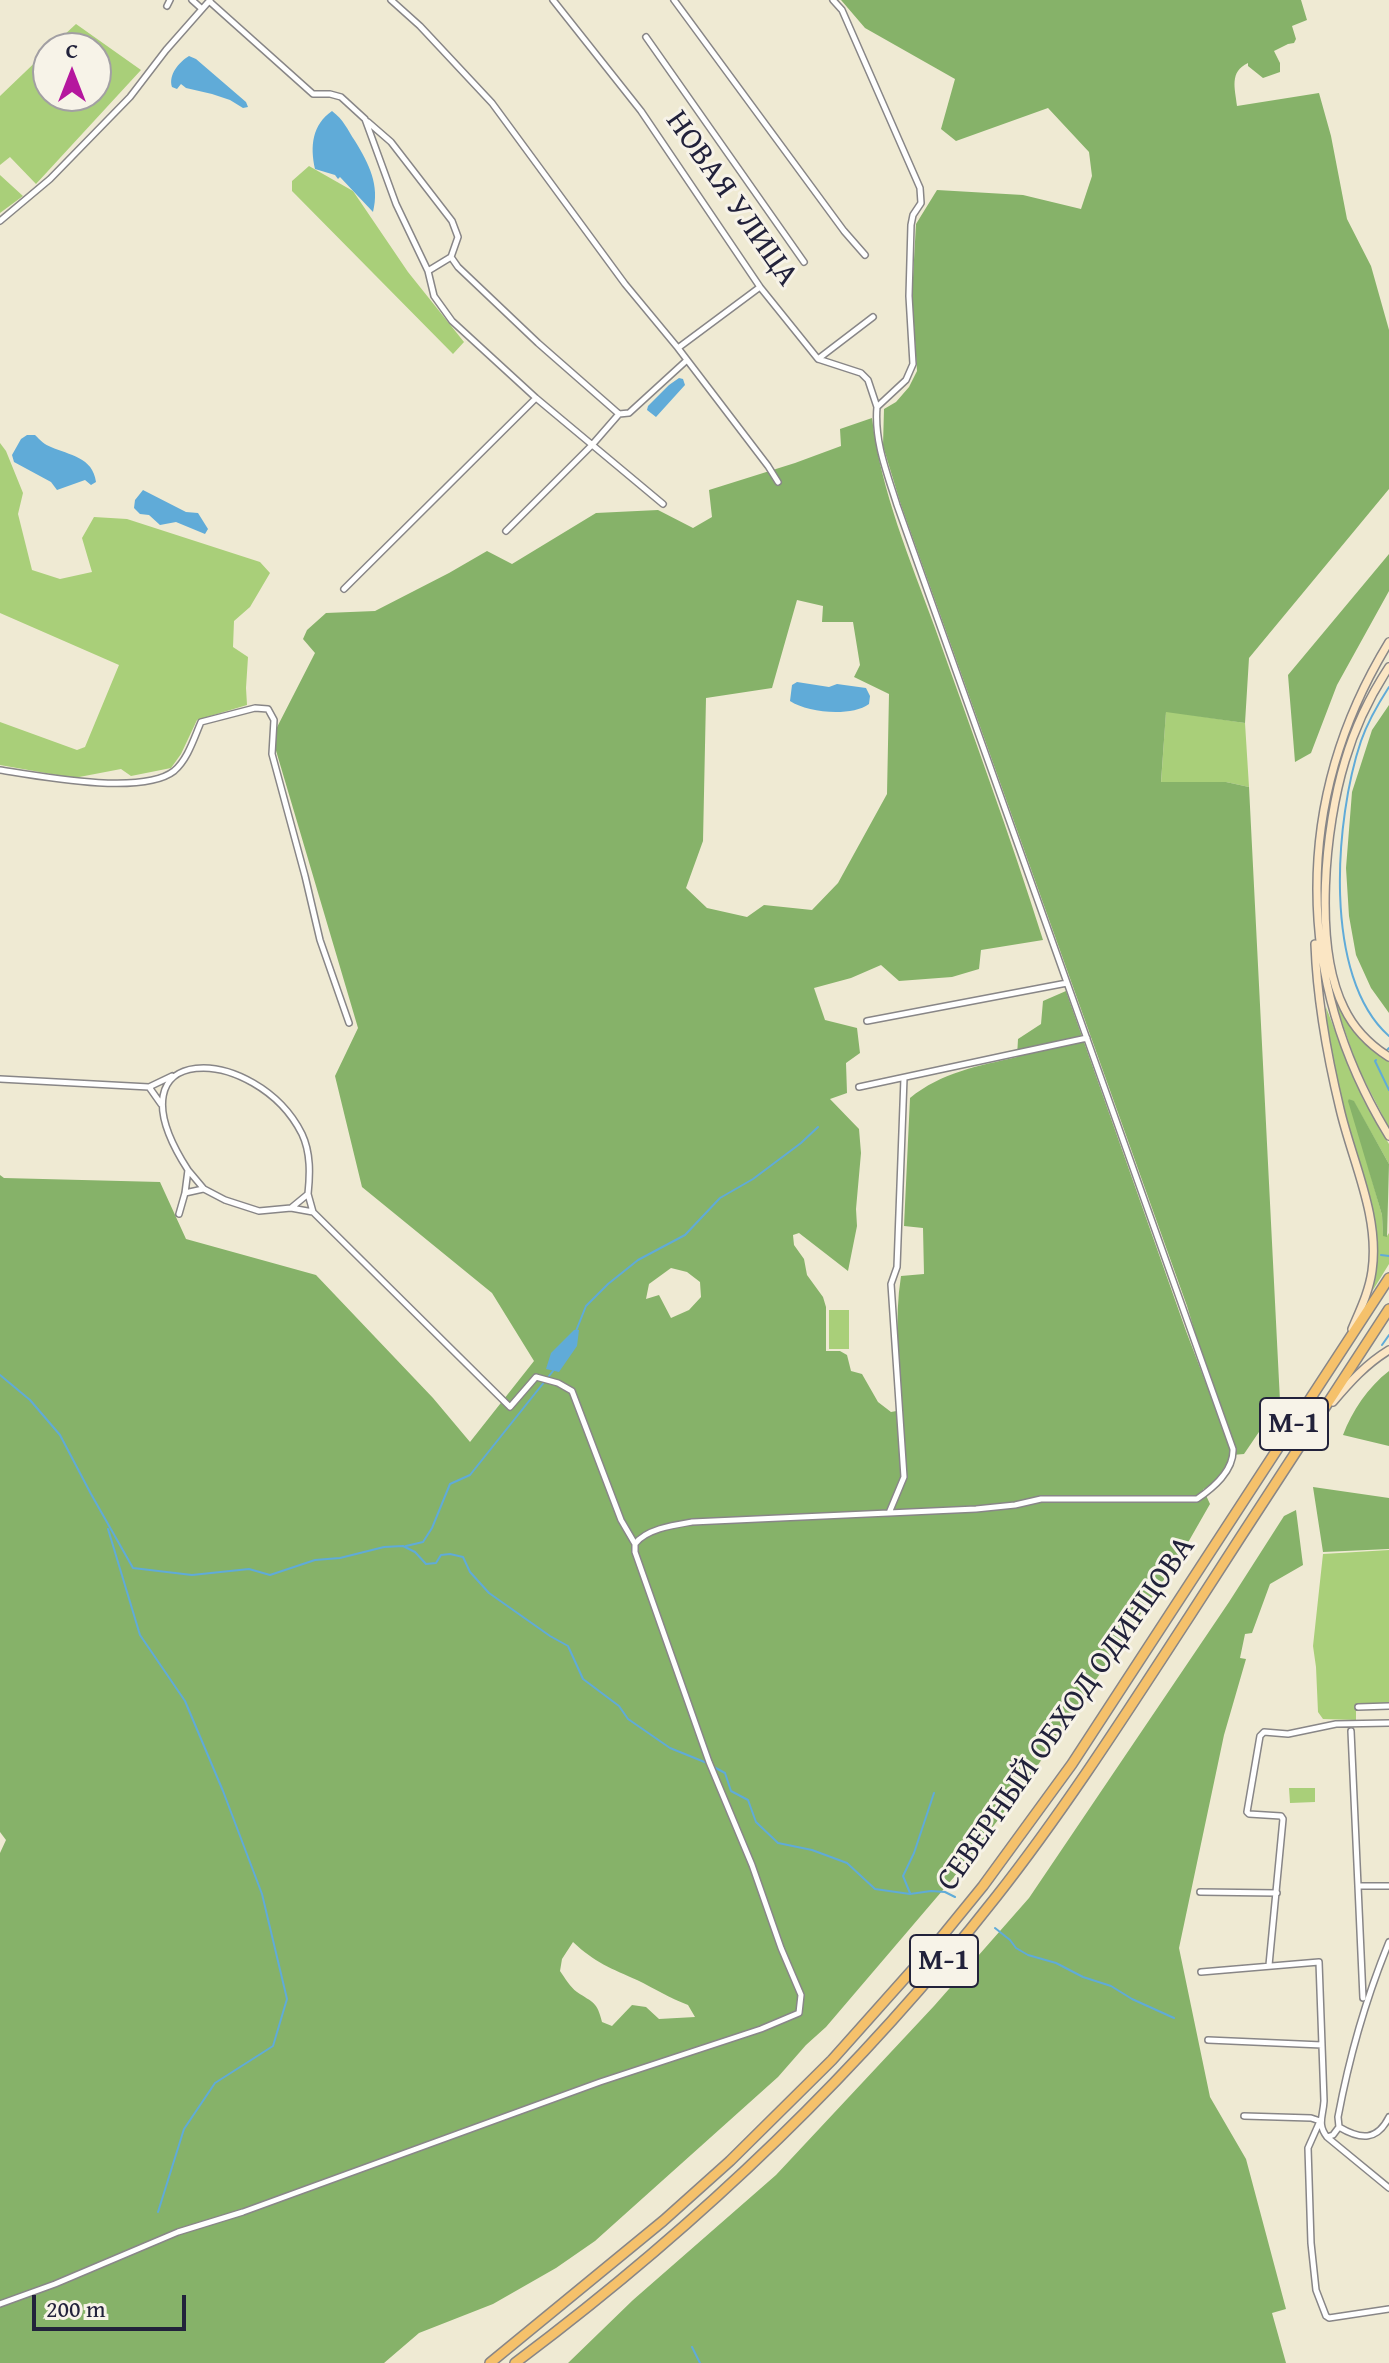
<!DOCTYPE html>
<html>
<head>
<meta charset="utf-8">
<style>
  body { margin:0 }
  #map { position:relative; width:1389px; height:2363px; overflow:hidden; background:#efead3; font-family:"Gentium Book Plus",serif }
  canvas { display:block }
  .north { position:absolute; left:32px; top:32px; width:80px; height:80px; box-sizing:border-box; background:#f7f3e8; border:2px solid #a29fa3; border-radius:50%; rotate:0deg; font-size:22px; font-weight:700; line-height:32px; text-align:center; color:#22223b }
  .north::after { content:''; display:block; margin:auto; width:28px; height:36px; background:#b5179e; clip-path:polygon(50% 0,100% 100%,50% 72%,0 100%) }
  .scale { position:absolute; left:32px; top:2295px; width:154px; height:36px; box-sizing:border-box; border:4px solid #22223b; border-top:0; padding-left:10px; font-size:24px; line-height:28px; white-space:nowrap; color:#22223b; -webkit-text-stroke:6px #f7f3e8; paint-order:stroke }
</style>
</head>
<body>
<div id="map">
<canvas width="1389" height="2363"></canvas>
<div class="north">С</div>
<div class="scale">200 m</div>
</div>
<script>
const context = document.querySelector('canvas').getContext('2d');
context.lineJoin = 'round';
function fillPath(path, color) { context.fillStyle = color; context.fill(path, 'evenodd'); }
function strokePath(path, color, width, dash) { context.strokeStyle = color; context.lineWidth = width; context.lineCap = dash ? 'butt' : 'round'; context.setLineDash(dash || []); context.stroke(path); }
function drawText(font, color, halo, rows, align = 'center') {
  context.font = font + ' "Gentium Book Plus",serif'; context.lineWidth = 6; context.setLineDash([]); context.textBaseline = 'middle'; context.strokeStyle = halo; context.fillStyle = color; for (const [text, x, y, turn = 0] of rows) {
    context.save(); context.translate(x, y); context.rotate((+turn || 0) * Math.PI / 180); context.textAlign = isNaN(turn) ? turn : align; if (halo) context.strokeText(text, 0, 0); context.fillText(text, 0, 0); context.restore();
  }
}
const green = new Path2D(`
  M76 24 141 70 36 184 10 157 0 165V96L48 50V96H96V48H50Z
  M309 166 353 191 408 272 464 342 453 354 292 191V181Z
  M0 175 23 196 0 213Z
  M0 443 6 451 23 493 18 514 32 570 60 579 92 572 82 538 94 517 127 519 260 562 270 573 250 607 234 621 233 647 248 657 246 688 247 705 197 720 181 754 171 768 131 776 121 769 74 778 0 765V722L77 750 85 747 119 665 0 613Z
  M1166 711 1245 723 1249 787 1226 782 1161 783Z
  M1339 1001 1342 1009 1389 1060V1128L1357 1066 1335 1002Z
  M1326 1007 1349 1068 1364 1101 1389 1144V1164L1354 1102 1349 1099 1382 1215 1383 1235 1387 1236 1389 1233V1264L1373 1290 1376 1244 1335 1076 1328 1037Z
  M829 1310H849V1349H829Z
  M1389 1550V1709L1356 1710V1720L1323 1719 1318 1712 1316 1667 1313 1646 1323 1554Z
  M1289 1788H1315V1802L1290 1803Z`);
const forest = new Path2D(`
  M841 0H1301L1307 20 1292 26 1296 39 1294 43 1288 44 1274 51 1280 63V72L1263 78 1248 66V63C1229 72 1235 88 1237 106L1319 93 1331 136 1347 219 1371 266 1389 330V489L1249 658 1245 723 1166 712 1161 782H1226L1249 787 1280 1401 1244 1454 1232 1455 1212 1488 1203 1489 1210 1504 1182 1553 1023 1787 960 1870 826 2027 806 2045 778 2077 595 2241 556 2268 493 2304 419 2333 384 2363H0V1853L6 1840 0 1832V1175L4 1178 160 1182 186 1239 316 1275 433 1398 470 1442 534 1361 492 1293 362 1187 335 1076 358 1028 272 737 315 653 303 639 307 630 326 613 375 611 449 573 487 551 512 564 596 513 658 510 693 528 712 517 709 490 795 463 841 446 840 429 872 418C881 492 910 559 935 628 972 732 1010 835 1043 940L981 950 979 969 952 977 899 981 881 965 851 978 814 988 825 1020 857 1028 860 1053 846 1063 847 1093 830 1099 859 1129 861 1153 856 1209 857 1226 848 1271 799 1233 793 1235 794 1245 804 1259 807 1275 823 1297 826 1307V1351H840L847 1355 851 1371 862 1374 878 1402 891 1412 902 1410C899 1365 894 1320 901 1276L924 1274 923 1228 904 1226 910 1098C942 1072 978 1066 1017 1057L1018 1039 1041 1024 1043 1001 1066 991 1186 1331 1228 1441 1187 1306 901 505 883 446 884 409 896 402 909 387 917 371 912 295 916 224 937 190 1023 195 1081 209 1092 176 1089 152 1048 108 956 141 941 129 955 79 865 28ZM797 600 823 606 822 622H853L860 665 854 677 889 694 887 794 838 883 812 910 764 905 747 917 707 908 686 888 703 841 706 698 772 688ZM671 1268 687 1272 700 1282 701 1297 689 1310 671 1318 659 1295 646 1299 649 1284ZM573 1942C594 1962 612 1969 637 1980 655 1989 670 1998 688 2005L695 2017 659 2019 646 2007 632 2005 612 2026 602 2022C597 2001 593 2003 577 1992 570 1987 565 1978 560 1971L562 1959Z
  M1389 554V591L1337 685 1311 753 1295 762 1288 675Z
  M1389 705V1013L1371 988 1356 955 1349 916 1346 868 1352 792 1372 730Z
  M1349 1099 1354 1101 1389 1164 1387 1237 1383 1236 1382 1215 1348 1101Z
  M1389 1371V1446L1343 1435C1352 1411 1368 1387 1389 1371Z
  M1313 1487 1389 1498V1549L1323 1552Z
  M1296 1510 1303 1565 1270 1584 1252 1633 1245 1634 1240 1658 1246 1659 1224 1735 1179 1948 1210 2097 1246 2159 1286 2309 1272 2313 1286 2363H568L633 2300 776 2175 934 2006 1029 1898 1229 1602 1284 1516Z`);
const water = new Path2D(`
  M189 56 196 59 246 102 248 107 243 108 230 100 212 94 186 88 181 84 177 89 172 87C168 75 179 62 189 56Z
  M332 111C344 120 347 129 355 141 369 164 380 185 373 212L340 177 338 179 335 175 315 169C310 146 312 125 332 111Z
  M679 378 683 379 685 385 656 417 647 410 648 406 669 385Z
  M27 435H35C40 440 45 445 51 447 69 455 93 457 96 482L91 485 85 480 57 490 51 482 14 462 12 455 21 439Z
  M143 490 186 512 198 513 208 529 205 534 176 522 160 525 149 515 140 514 134 508 135 500Z
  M797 682 829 687 837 684 866 688 870 696 869 704C851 717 808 713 790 701L792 685Z
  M574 1330H579L577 1346 559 1372 546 1369 551 1353Z`);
const stream = new Path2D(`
  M1389 687C1378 704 1368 721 1361 741 1335 818 1322 977 1389 1036
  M1387 1050 1389 1048
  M1376 1060 1375 1061 1389 1090
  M1381 1255 1389 1256
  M576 1331 586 1306 608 1284 638 1260 685 1235 720 1198 753 1179 801 1143 818 1127
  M1382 1345 1389 1335
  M0 1375 30 1400 60 1435 91 1494 133 1568 192 1575 249 1569 270 1575 315 1560 340 1558 384 1547 403 1546 415 1552 426 1564 436 1563 441 1555 450 1554 463 1557 470 1572 489 1593 550 1636 568 1646 583 1679 619 1706 628 1719 670 1748 707 1763
  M108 1529 140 1635 185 1701 223 1791 262 1894 287 1999 273 2046 215 2083 184 2129 158 2212
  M406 1546 423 1542 432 1528 450 1484 470 1475 553 1371
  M712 1766 725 1773 731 1791 748 1800 756 1822 778 1843 812 1850 847 1863 875 1889 910 1894 931 1891 945 1892 955 1897
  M910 1893 903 1876 914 1853 934 1793
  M995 1928 1010 1940 1016 1948 1028 1955 1056 1963 1083 1977 1111 1986 1132 1999 1174 2018
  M692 2347 700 2363`);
const street = new Path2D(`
  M192 0 202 9
  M391 0 420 26 492 103 625 284 678 348 768 466 778 482
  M553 0 641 111 760 287 818 359 861 373 868 380 877 407
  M674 0 844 231 865 255
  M209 1 313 94H330L341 97 365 119 396 204 428 271 434 296 452 321 536 398 663 504
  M167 6 170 0
  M646 37 804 262
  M368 122 391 142 452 221 458 237 451 257 458 267 538 343 619 414
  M0 221 50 179 130 97 166 50 210 0
  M428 271 451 257
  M678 348 760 287
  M818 359 873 317
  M506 531 592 445 619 414 629 413 687 360
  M344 589 536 398
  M0 770C38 776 142 796 174 771 188 759 194 738 201 722L255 708 268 709 274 720 272 754 305 876 320 940 349 1023
  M867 1021 1067 983
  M0 1079 149 1087 172 1076
  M149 1087 161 1104
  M859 1087 1087 1038
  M185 1193 203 1189
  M291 1208 313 1212
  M179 1214 185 1193 188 1170C102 1037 257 1044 302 1134 311 1153 310 1175 308 1194L291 1208 259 1211 225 1200 204 1189 188 1170
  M889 1513 904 1477 891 1284 897 1267 904 1078
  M635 1544C646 1529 674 1525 692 1522L976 1509 1015 1505 1041 1499H1197C1213 1488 1234 1471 1233 1449L897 505C887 473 874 441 877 407L906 380 913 364 909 296 911 225 913 215 921 203 920 188 842 10 833 0
  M1358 1707 1389 1706
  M1351 1731 1358 1886
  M1200 1892 1277 1893
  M1269 1965 1283 1819 1281 1816 1249 1814 1247 1812 1260 1736 1264 1732 1288 1734 1336 1724 1389 1723
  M1201 1972 1319 1962 1324 2101C1323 2117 1317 2124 1327 2137L1389 2188
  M1363 1998 1358 1886H1389
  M1208 2040 1322 2045
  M1244 2116 1311 2118 1320 2121 1308 2148 1311 2243 1316 2290 1326 2316 1329 2318 1389 2309
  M1339 2127C1361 2140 1377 2141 1389 2117
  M1327 2137 1333 2135 1339 2127 1338 2117C1349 2058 1366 1998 1389 1942
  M0 2304 55 2284 178 2232 243 2212 600 2082 761 2029 799 2013 801 1995 781 1948 752 1865 709 1762 635 1552V1544L621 1520 572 1391 558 1383 536 1377 510 1407 313 1212 308 1194`);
const secondary = new Path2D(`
  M1389 642C1293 799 1293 979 1389 1136
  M1389 667C1370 696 1355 727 1345 761 1325 826 1313 946 1344 1008 1354 1029 1370 1045 1389 1057
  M1315 944C1317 999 1327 1055 1340 1109 1352 1161 1380 1216 1372 1271 1369 1292 1360 1310 1352 1329
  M1333 1402C1350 1382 1366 1364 1389 1350`);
const highway = new Path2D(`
  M490 2363 663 2221 730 2161 832 2060 939 1940 983 1886 1072 1764 1389 1278
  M515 2363C694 2229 858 2073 996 1897 1066 1808 1127 1712 1189 1617 1255 1514 1322 1412 1389 1309`);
const shields = [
  [1294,1424,68],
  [944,1961,68]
];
const shieldNames = [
  ["М-1",1294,1424],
  ["М-1",944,1961]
];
const streetNames = [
  ["НОВАЯ УЛИЦА",731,199,55],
  ["СЕВЕРНЫЙ ОБХОД ОДИНЦОВА",1067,1714,-55]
];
fillPath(green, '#a9cf79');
fillPath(forest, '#86b269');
fillPath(water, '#60abd8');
strokePath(stream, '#60abd8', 2);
strokePath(street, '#888687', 8);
strokePath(secondary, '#888687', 10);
strokePath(highway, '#888687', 12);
strokePath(street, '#fff', 5);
strokePath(secondary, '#fbe6c4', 7);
strokePath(highway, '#f5c16b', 9);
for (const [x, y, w] of shields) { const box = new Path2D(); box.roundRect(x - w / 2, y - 26, w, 52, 6); context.fillStyle = '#f7f3e8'; context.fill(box); strokePath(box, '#22223b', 2); }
drawText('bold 30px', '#22223b', null, shieldNames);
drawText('32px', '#22223b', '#f7f3e8', streetNames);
</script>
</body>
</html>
